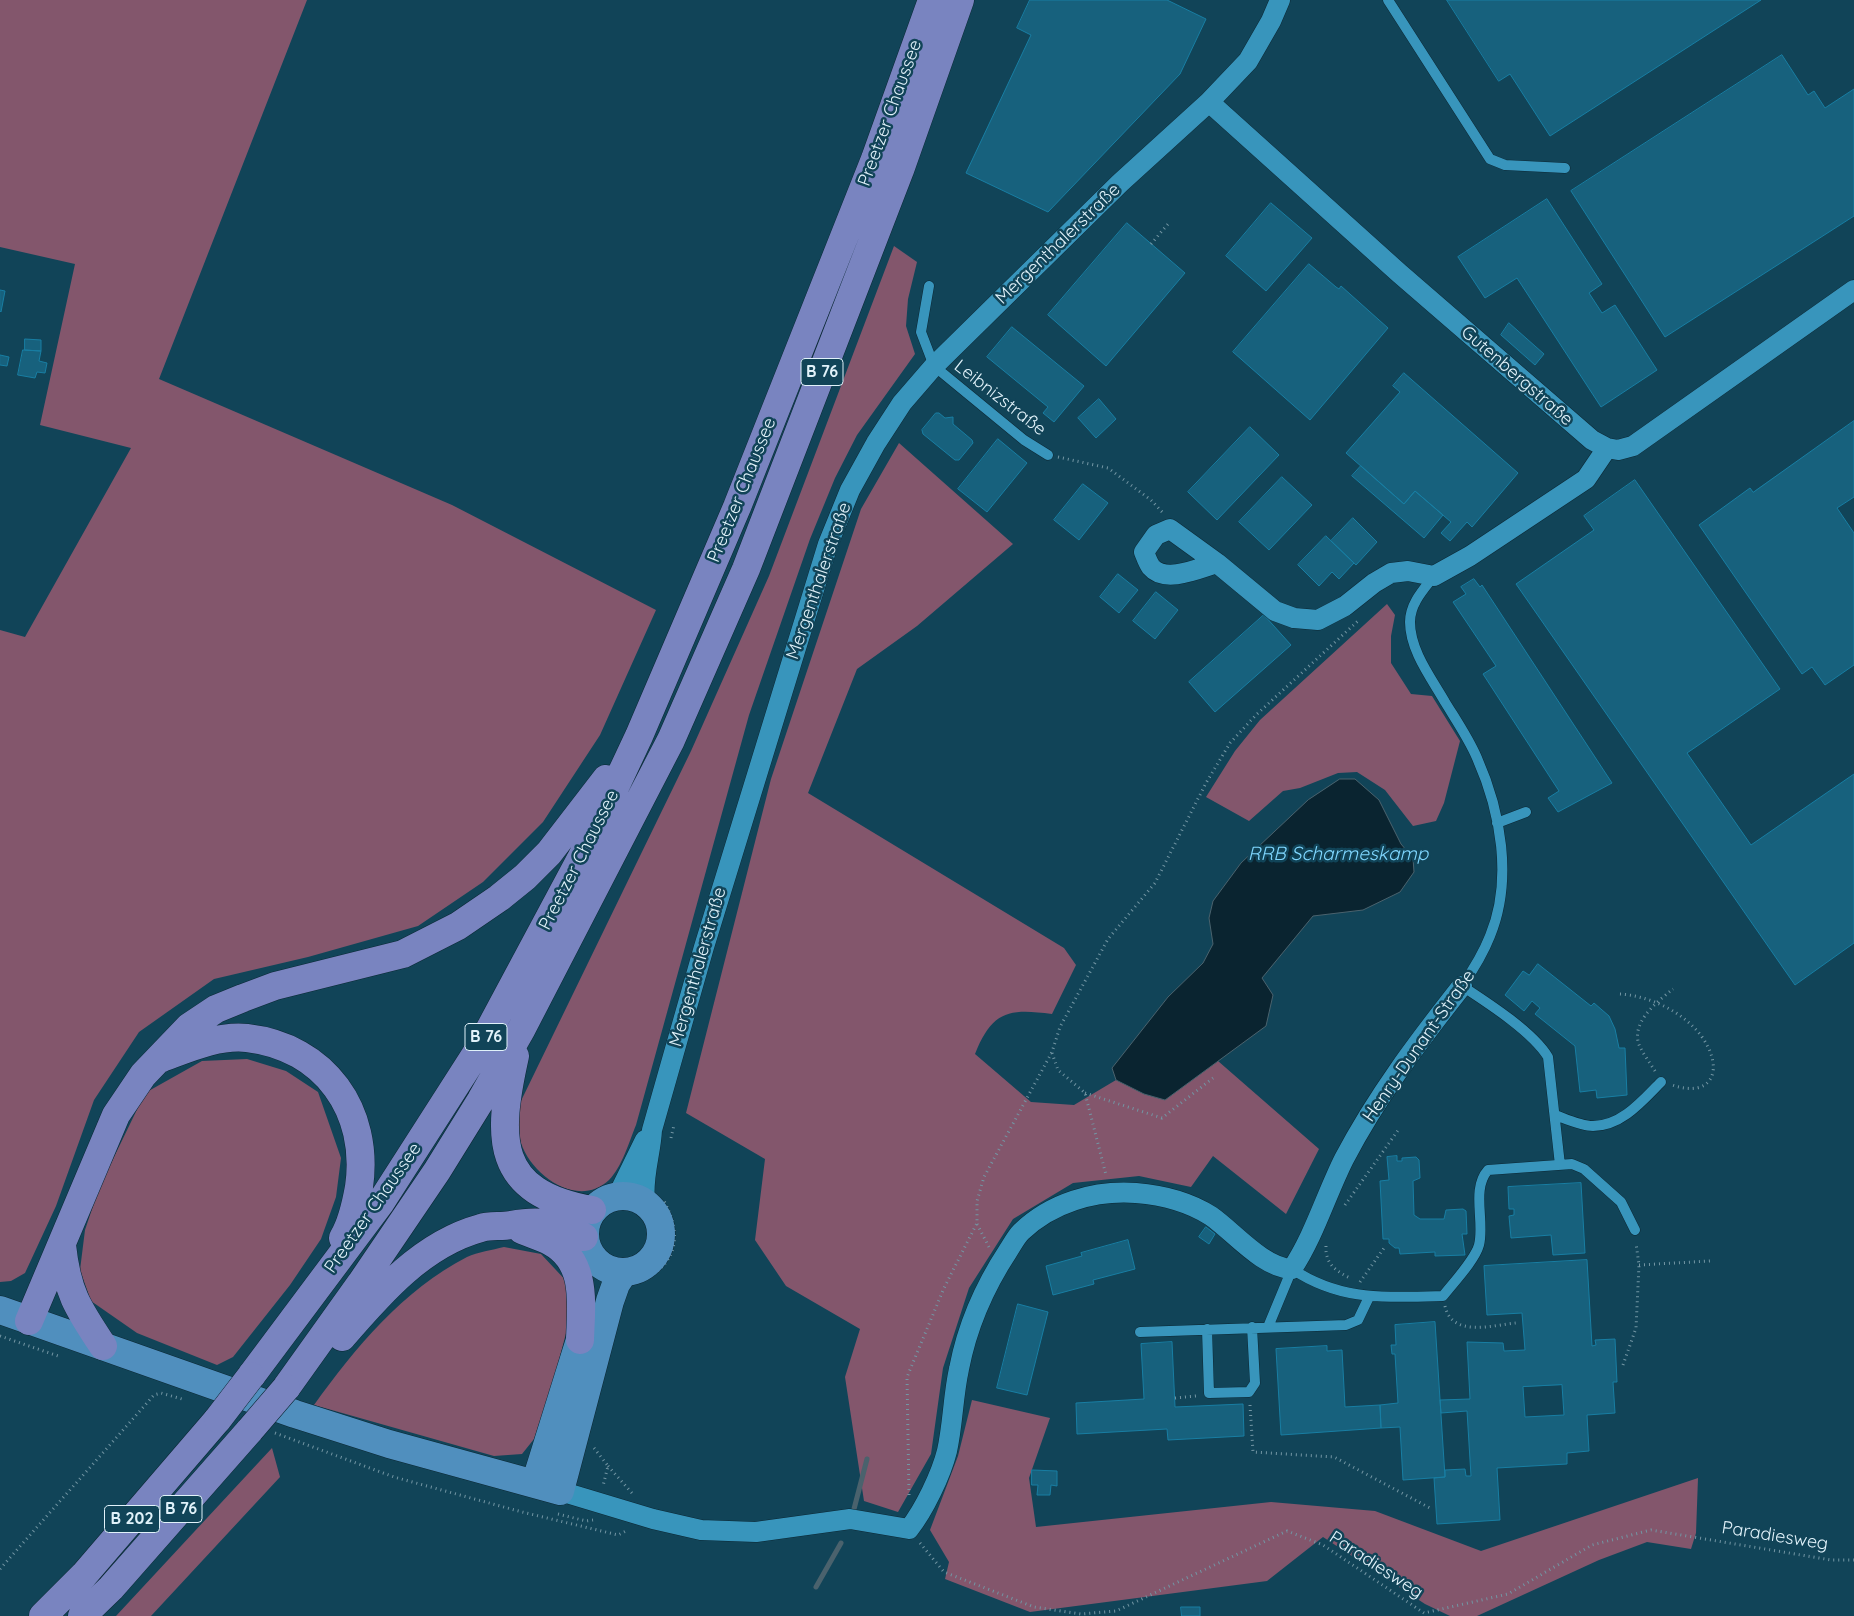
<!DOCTYPE html>
<html>
<head>
<meta charset="utf-8">
<style>
  body { margin:0 }
  canvas { display:block; background:#114458 }
</style>
</head>
<body>
<canvas width="1854" height="1616"></canvas>
<script>
const context = document.querySelector('canvas').getContext('2d');
context.lineJoin = 'round';
function fillPath(path, color) { context.fillStyle = color; context.fill(path, 'evenodd'); }
function strokePath(path, color, width, dash) { context.strokeStyle = color; context.lineWidth = width; context.lineCap = dash ? 'butt' : 'round'; context.setLineDash(dash || []); context.stroke(path); }
function drawText(font, color, halo, rows, align = 'center') {
  context.font = font + ' Quicksand,sans-serif'; context.lineWidth = 5; context.setLineDash([]); context.textBaseline = 'middle'; context.strokeStyle = halo; context.fillStyle = color; for (const [text, x, y, turn = 0] of rows) {
    context.save(); context.translate(x, y); context.rotate((+turn || 0) * Math.PI / 180); context.textAlign = isNaN(turn) ? turn : align; if (halo) context.strokeText(text, 0, 0); context.fillText(text, 0, 0); context.restore();
  }
}
const green = new Path2D(`
  M0 0H307L159 379 452 505 656 610 600 735 543 822 483 882 418 926 308 957 214 979 139 1032 94 1100 56 1206 25 1273 11 1281 0 1282V630L25 637 131 448 40 425 75 264 0 247Z
  M894 246 917 262 908 299 906 326 915 354 857 435 835 478 810 539 749 715 636 1125C629 1142 622 1167 609 1180 578 1209 532 1176 521 1143 518 1132 520 1117 519 1105L691 751 769 576Z
  M899 443 1013 544 917 626 857 669 808 793 1064 948 1076 965 1052 1014C1009 1008 992 1011 975 1054L1031 1102 1074 1105 1116 1080 1144 1094 1165 1100 1218 1061 1319 1149 1286 1214 1213 1156 1191 1187 1139 1176 1073 1183 1013 1219 969 1288 943 1368 931 1454 898 1512 864 1501 845 1377 860 1329 786 1286 755 1240 765 1159 686 1113 771 779 861 509Z
  M1387 604 1395 615 1391 636V663L1411 694 1432 696 1460 741 1444 803 1436 821 1413 826 1385 790 1357 772 1338 773 1300 788 1283 791 1249 821 1206 797 1235 751 1260 720Z
  M247 1059 286 1071 318 1092 341 1158 336 1197 321 1239 290 1285 233 1357 217 1365 137 1333 91 1301 80 1270 85 1230 99 1188 145 1093 202 1061Z
  M504 1247 541 1254 570 1285V1318L554 1379 534 1439 522 1454 494 1456 314 1405C355 1348 403 1290 467 1257 478 1252 492 1250 504 1247Z
  M972 1400 1050 1418 1029 1478 1036 1527 1271 1502 1375 1511 1481 1551 1698 1478 1696 1533 1691 1549 1647 1542 1599 1560 1477 1616H1450L1425 1604 1323 1537 1267 1581 1030 1612 945 1579 949 1562 930 1530 958 1456Z
  M272 1448 280 1477 151 1616H116Z`);
const water = new Path2D(`
  M1340 779H1355L1379 800 1401 844 1413 858 1414 872 1400 892 1363 910 1313 916 1262 978 1273 995 1266 1026 1165 1100 1144 1094 1116 1080 1112 1068 1168 997 1203 963 1213 944 1209 918 1213 901 1241 863 1308 800Z`);
const stream = new Path2D(`
  M854 1509 867 1459
  M816 1587 841 1543`);
const building = new Path2D(`
  M1030 0H1167L1206 19 1180 74 1048 212 966 173 1031 35 1017 28Z
  M1447 0H1761L1550 136 1510 74 1499 81Z
  M1782 55 1808 95 1814 91 1825 108 1854 89V216L1665 337 1571 191Z
  M1547 199 1602 284 1589 293 1602 313 1615 305 1657 370 1601 407 1517 278 1485 298 1458 257Z
  M1271 203 1312 238 1266 291 1226 256Z
  M1127 223 1185 273 1106 366 1048 315Z
  M1309 264 1336 287 1339 289 1341 286 1388 328 1310 420 1233 352Z
  M0 290 5 291 1 312 0 311Z
  M1509 323 1544 354 1535 365 1501 335Z
  M1012 327 1084 386 1054 422 1043 413 1048 407 987 357Z
  M25 339 41 340V351L25 350Z
  M23 350 41 351 39 361 47 363 45 373 37 372 35 378 18 375Z
  M0 355 9 357 7 366 0 365Z
  M1404 373 1518 473 1472 527 1467 522 1450 541 1441 533 1451 522 1415 491 1404 504 1346 453 1400 392 1393 386Z
  M1099 399 1116 419 1096 438 1078 418Z
  M936 413H939L945 418 953 417V424L972 440 973 443 959 460H955L923 434 922 430Z
  M1854 421V497L1837 508 1854 533V665L1825 685 1812 667 1802 674 1699 525 1750 488 1753 492Z
  M1250 427 1279 455 1217 520 1188 492Z
  M998 439 1027 463 987 512 958 489Z
  M1361 466 1404 504 1415 491 1443 515 1424 538 1352 476Z
  M1282 477 1312 505 1269 550 1239 522Z
  M1635 480 1780 689 1687 753 1751 845 1854 774V943L1795 985 1516 584 1594 530 1584 516Z
  M1083 484 1108 503 1079 540 1054 520Z
  M1353 518 1377 542 1356 565 1331 541Z
  M1326 536 1354 563 1339 579 1332 572 1319 586 1298 565Z
  M1118 574 1138 590 1119 613 1100 597Z
  M1474 579 1480 587 1482 585 1612 783 1558 812 1548 798 1559 791 1483 674 1496 666 1453 602 1466 594 1461 587Z
  M1156 592 1178 610 1155 639 1133 621Z
  M1264 615 1291 645 1215 712 1189 682Z
  M1538 964 1591 1006 1594 1003 1609 1016 1615 1029 1619 1048H1625L1627 1095 1597 1098 1596 1090 1580 1092 1575 1046 1535 1014 1540 1008 1532 1001 1524 1011 1505 995 1523 971 1529 975Z
  M1397 1156V1161H1402V1158L1416 1157 1419 1160 1420 1178 1413 1181 1414 1215 1420 1219H1444L1446 1210 1463 1209 1466 1211 1467 1234H1462L1465 1255 1435 1256V1252L1400 1254 1399 1248H1395L1389 1243V1239H1383L1380 1181 1389 1180 1387 1157Z
  M1581 1183 1585 1253 1553 1255 1551 1235 1511 1238 1509 1216 1514 1215V1209H1509L1508 1187Z
  M1206 1227 1215 1234 1209 1244 1199 1237Z
  M1128 1240 1135 1269 1093 1280 1094 1284 1053 1295 1046 1266 1082 1256 1081 1253Z
  M1587 1260 1592 1346 1596 1345 1595 1340 1615 1339 1617 1382H1613L1615 1413 1587 1415 1589 1451 1567 1453V1464L1497 1468 1500 1520 1437 1524 1434 1478 1445 1477V1470L1465 1469 1466 1476H1471L1467 1411 1441 1413 1440 1400 1470 1399 1467 1342 1503 1343 1504 1351 1525 1350 1522 1313 1487 1315 1484 1266ZM1562 1385 1564 1415 1525 1417 1523 1387Z
  M1018 1304 1048 1312 1027 1395 997 1388Z
  M1435 1322 1445 1477 1403 1480 1400 1427 1381 1428 1380 1405 1398 1403 1395 1354H1392L1391 1345H1396L1395 1325Z
  M1172 1342 1175 1407 1243 1404 1244 1436 1168 1440 1167 1429 1077 1434 1076 1403 1144 1399 1141 1344Z
  M1327 1346V1351L1342 1350 1345 1407 1380 1405 1381 1428 1281 1435 1276 1349Z
  M1032 1470 1057 1471V1486L1051 1485 1050 1495H1037L1038 1485H1032Z
  M1181 1607H1200V1616H1182Z`);
const path = new Path2D(`
  M1151 244 1168 224
  M1058 457 1108 468 1151 500 1164 514
  M1620 994C1650 996 1684 1012 1702 1037 1724 1068 1714 1099 1672 1085
  M1052 1053 1058 1070 1085 1093 1106 1175
  M1655 1071C1650 1063 1644 1055 1640 1047 1629 1023 1657 1002 1673 989
  M1085 1093 1162 1118 1213 1078
  M671 1138 674 1125
  M1345 1205 1399 1129
  M977 1224 989 1247
  M1326 1246C1325 1264 1336 1271 1350 1278
  M1639 1265 1710 1261
  M645 1279C679 1261 681 1233 664 1201
  M1360 1282 1384 1248
  M1445 1306C1452 1338 1493 1325 1516 1323
  M0 1336 61 1357
  M1623 1365 1636 1328 1639 1265 1636 1243
  M1175 1398 1196 1396
  M1250 1405 1253 1452 1334 1457 1430 1508
  M275 1433 394 1477 522 1512 618 1535 628 1530
  M594 1448 608 1466 603 1486
  M608 1466 632 1493
  M909 1495 907 1377 944 1288 977 1223V1201L984 1177 1052 1052 1060 1027 1108 939 1155 883 1206 783 1230 743 1256 715 1359 620
  M558 1514 586 1521 593 1520
  M920 1543 944 1572 1034 1607 1081 1614 1116 1611 1287 1531 1323 1545 1424 1613 1508 1594 1592 1545 1651 1530 1831 1560H1854
  M0 1569 154 1395 161 1393 182 1399`);
const service = new Path2D(`
  M1388 0 1490 159 1505 165 1565 168
  M929 286 921 332 934 366 1024 440 1048 455
  M1434 576C1423 590 1410 604 1410 622 1410 651 1432 679 1445 702 1456 720 1469 739 1477 758 1501 812 1513 880 1490 936 1483 954 1473 970 1462 986 1488 1003 1533 1032 1548 1057L1560 1165
  M1497 823 1526 812
  M1555 1115C1566 1119 1581 1126 1593 1126 1622 1126 1643 1100 1661 1082
  M1268 1327 1292 1269C1342 1302 1386 1297 1443 1296 1453 1283 1475 1260 1479 1245 1485 1222 1471 1189 1488 1170L1572 1164 1584 1169 1621 1202 1635 1230
  M1207 1329 1209 1393 1249 1392 1255 1383 1252 1327
  M1140 1332 1346 1325 1358 1320 1369 1297`);
const minor = new Path2D(`
  M1209 102 1399 273 1592 440 1607 448 1618 450 1633 446 1854 290
  M1217 563C1200 568 1165 584 1151 567 1148 563 1146 557 1144 552L1156 535 1170 529 1217 563 1275 611 1294 618 1318 620 1345 606 1374 583 1391 573 1408 571 1434 576 1470 556 1586 479 1607 448
  M618 1195 645 1140
  M645 1201C642 1177 651 1153 652 1130L704 947 828 544 850 490 876 443 902 403 934 366 1120 183 1209 102 1248 61 1271 21 1280 0
  M560 1491 653 1519 701 1530 756 1532 850 1519 909 1529C924 1510 941 1475 947 1451 953 1424 953 1396 959 1369 967 1327 985 1286 1008 1251 1012 1245 1016 1237 1021 1232 1051 1203 1094 1190 1136 1193 1161 1195 1189 1202 1211 1216 1234 1232 1263 1268 1292 1269 1314 1236 1326 1195 1344 1159 1377 1096 1418 1042 1462 986`);
const secondary = new Path2D(`
  M585 1234a38 38 0 1 1 76 0a38 38 0 1 1-76 0Z
  M0 1310 295 1414 389 1444 560 1491 610 1301 616 1284 624 1272
  M535 1484 580 1340 587 1326`);
const trunk = new Path2D(`
  M515 1056C497 1137 493 1193 592 1210
  M162 1058C189 1048 218 1035 247 1038 325 1047 370 1111 359 1187 356 1204 352 1223 343 1238
  M522 1230C531 1234 542 1237 551 1242 588 1262 581 1305 580 1340
  M62 1245C67 1292 77 1307 103 1346
  M29 1321 116 1115 143 1075 189 1027 216 1009 243 998 275 986 403 954 458 926 499 898 525 877 549 853 606 779
  M342 1337C380 1293 422 1244 481 1228 490 1225 501 1227 511 1225 541 1219 556 1223 584 1237
  M251 1376 381 1202 479 1049 586 849 639 736 737 507 875 159 932 0
  M286 1388 361 1283 437 1171 481 1100 521 1030 671 740 746 569 900 170 960 0
  M43 1616 84 1575 218 1419
  M82 1616 111 1588 250 1430`);
const trunkBridge = new Path2D(`
  M218 1419 251 1376
  M250 1430 286 1388`);
const shields = [
  [822,372,42],
  [486,1037,42],
  [181,1509,42],
  [132,1519,55]
];
const shieldNames = [
  ["B 76",822,372],
  ["B 76",486,1037],
  ["B 76",181,1509],
  ["B 202",132,1519]
];
const streetNames = [
  ["Preetzer Chaussee",890,113,-70],
  ["Mergenthalerstraße",1058,244,-44],
  ["Gutenbergstraße",1517,376,41],
  ["Leibnizstraße",1000,398,38],
  ["Preetzer Chaussee",742,490,-68],
  ["Mergenthalerstraße",819,581,-71],
  ["Preetzer Chaussee",579,860,-63],
  ["Mergenthalerstraße",698,967,-74],
  ["Henry-Dunant-Straße",1419,1046,-55],
  ["Preetzer Chaussee",373,1208,-55],
  ["Paradiesweg",1775,1536,9],
  ["Paradiesweg",1376,1565,33]
];
const waterNames = [
  ["RRB Scharmeskamp",1338,854]
];
fillPath(green, '#83566c');
fillPath(water, '#0a2430');
strokePath(water, '#4a626d', 1);
strokePath(stream, '#4a626d', 5);
fillPath(building, '#17617d');
strokePath(building, '#187ea3', 1);
strokePath(service, '#0b2835', 11);
strokePath(minor, '#0b2835', 21);
strokePath(secondary, '#0b2835', 29);
strokePath(trunk, '#0b2835', 29);
strokePath(path, '#7396a4', 3, [1, 4]);
strokePath(service, '#3895bc', 10);
strokePath(minor, '#3895bc', 20);
strokePath(secondary, '#508fbe', 28);
strokePath(trunk, '#7984c0', 28);
strokePath(trunkBridge, '#0b2835', 29, []);
strokePath(trunkBridge, '#7984c0', 28);
for (const [x, y, w] of shields) { const box = new Path2D(); box.roundRect(x - w / 2, y - 13.5, w, 27, 4); context.fillStyle = '#114458'; context.fill(box); strokePath(box, '#e1f2fa', 1); }
drawText('bold 16px', '#e1f2fa', null, shieldNames);
drawText('18px', '#e1f2fa', '#114458', streetNames);
drawText('italic 19px', '#7fd6fe', '#114458', waterNames);
</script>
</body>
</html>
